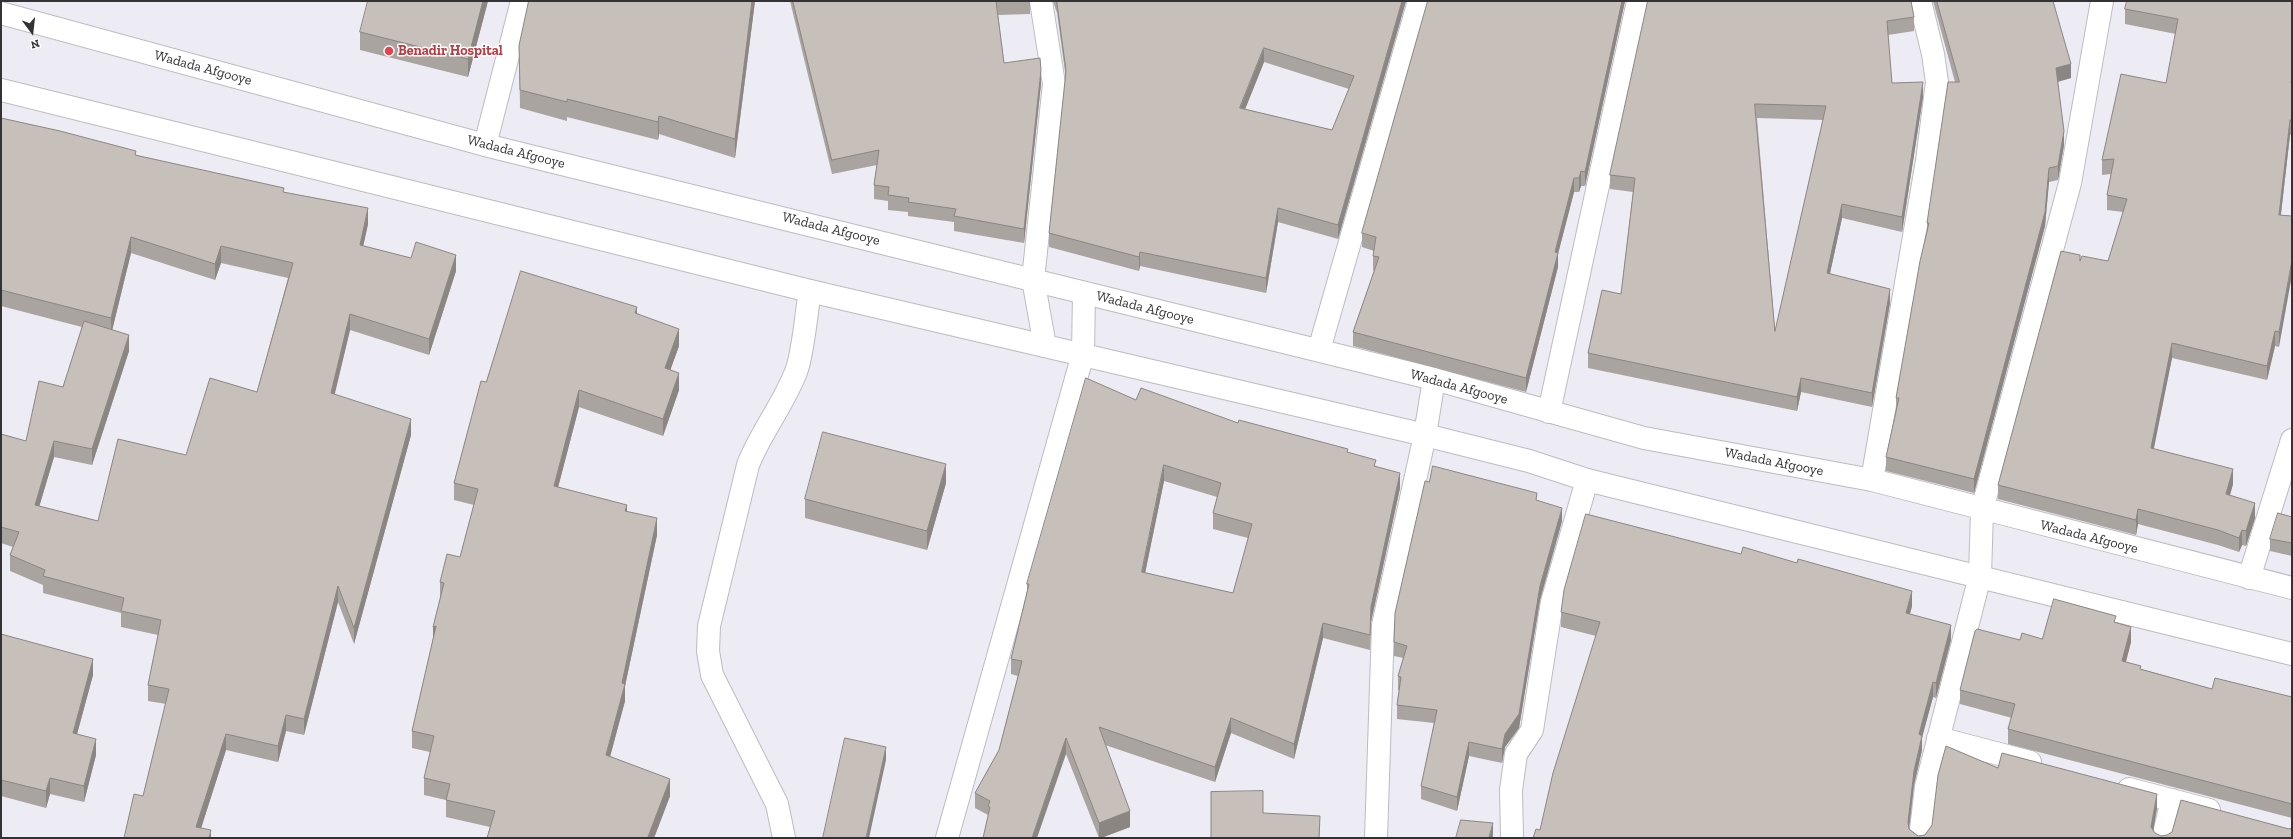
<!DOCTYPE html>
<html>
<head>
<meta charset="utf-8">
<style>
  body { margin:0 }
  #map { position:relative; width:2293px; height:839px; overflow:hidden; background:#edebf3; font-family:"Zilla Slab",serif }
  canvas { display:block }
  .frame { position:absolute; inset:0; border:2px solid #333235; pointer-events:none }
  .north { position:absolute; left:12px; top:12px; width:40px; height:40px; -webkit-text-stroke:3px #fff; paint-order:stroke; rotate:165deg; font-size:11px; font-weight:700; line-height:16px; text-align:center; color:#333235 }
  .north::after { content:''; display:block; margin:auto; width:14px; height:18px; background:#333235; clip-path:polygon(50% 0,100% 100%,50% 72%,0 100%) }
</style>
</head>
<body>
<div id="map">
<canvas width="2293" height="839"></canvas>
<div class="frame"></div>
<div class="north">N</div>
</div>
<script>
const context = document.querySelector('canvas').getContext('2d');
context.lineJoin = 'round';
function strokePath(path, color, width, dash) { context.strokeStyle = color; context.lineWidth = width; context.lineCap = dash ? 'butt' : 'round'; context.setLineDash(dash || []); context.stroke(path); }
function fillPath(path, color) { context.fillStyle = color; context.fill(path, 'evenodd'); }
function drawText(font, color, halo, rows, align = 'center') {
  context.font = font + ' "Zilla Slab",serif'; context.lineWidth = 3; context.setLineDash([]); context.textBaseline = 'middle'; context.strokeStyle = halo; context.fillStyle = color; for (const [text, x, y, turn = 0] of rows) {
    context.save(); context.translate(x, y); context.rotate((+turn || 0) * Math.PI / 180); context.textAlign = isNaN(turn) ? turn : align; if (halo) context.strokeText(text, 0, 0); context.fillText(text, 0, 0); context.restore();
  }
}
const street = new Path2D(`
  M1041 1 1054 84 1033 279 1045 346
  M485 145 522 1
  M1549 412 1638 1
  M1872 480 1927 161 1937 82 1933 54 1920 1
  M2249 578 2292 440
  M1938 738 2030 762
  M2129 789 2209 810
  M784 838 777 804 712 675 708 651 709 626 748 465C761 431 785 403 797 369 804 347 806 314 810 291
  M947 838 1083 354 1084 293
  M1376 838 1383 625 1425 435 1434 379
  M1512 838 1511 790 1516 754 1532 730 1552 602 1587 480
  M1920 838 1926 787 1980 576 1982 510 2070 183 2102 1
  M2163 838 2172 800`);
const secondary = new Path2D(`
  M1319 350 1419 1`);
const highway = new Path2D(`
  M1 13 485 145 1434 379 1644 438 1872 480 2292 588
  M1 90 810 291 1425 435 1529 461 1587 480 2292 654`);
const wall = new Path2D(`
  M488 1 468 77 360 50V32Z
  M529 1H755L735 158 659 134 658 140 567 117V121L520 108 519 46Z
  M790 1H1030V14L998 15 1004 63 1041 84 1024 243 954 231V222L908 216V212L888 210V201L874 199V185L877 165 832 174Z
  M1053 1H1406L1338 239 1278 222 1266 293 1140 266 1139 271 1049 247V233L1066 79 1057 13ZM1264 62 1349 89 1332 130 1245 109Z
  M1428 1H1625L1585 186H1581L1579 192H1574L1558 253V267L1526 392 1353 346V332L1374 271 1373 270V256L1374 251 1362 247V233Z
  M1648 1 1914 17V31L1888 35 1892 83 1923 97 1902 232 1842 218 1830 273 1890 303 1872 407 1801 392 1797 411 1588 368V353L1621 294 1633 192 1610 189V175ZM1757 118 1823 120 1775 331Z
  M1933 1H2053L2071 78 2058 82 2064 145 2058 180 2049 182 2045 226 1974 493 1886 471V457L1896 410V398L1927 235V223L1955 82Z
  M2292 1V135H2290L2281 215 2279 347 2275 346 2267 380 2172 358 2153 449 2233 484 2230 495 2255 518 2246 546 2242 545 2239 552 2218 545 2138 524 2136 535 1998 499V485L2080 261H2108L2123 212 2107 210V195L2111 174 2102 175V160L2166 83 2176 34 2125 24V9Z
  M1 118 136 155 284 192 368 224 363 246 456 271 429 355 350 330 334 395 411 435 354 644 338 602 304 735 286 731 278 762 226 750 201 828 211 838 143 796 166 704 148 701V685L158 635 121 627V613L43 593V585L10 571V555L13 547 1 543V434L26 441 63 387 82 327 1 306ZM131 253 215 280 221 263 288 278 257 392 186 455 98 521 39 506 54 457 92 465 129 351 112 330Z
  M637 314 679 346 670 370 679 390 663 436 579 407 558 487 627 512 657 535 625 686V701L610 756 670 796 654 838H487L490 827 446 817V800L424 795V778L430 752 412 748V731L433 639 440 599V582L460 557 474 505 454 500V483L486 382Z
  M1136 400 1238 423 1348 452 1376 466 1400 488 1371 622 1370 650 1323 638 1294 759 1231 733 1215 782 1105 745 1130 827 1101 838H1099L1066 754 988 815 975 808V793L999 750 1018 676 1011 674V659L1027 591V584ZM1164 481 1217 497 1213 513V529L1248 538 1233 593 1145 573Z
  M1429 482 1537 500 1562 521 1540 600 1519 728 1505 747 1502 763 1469 756 1457 811 1421 799V786L1434 723 1397 719V705L1399 690H1398V676L1403 658 1394 656V642Z
  M946 483 927 550 805 518V499Z
  M2292 517V556L2270 551V539Z
  M1912 606 1910 614 1951 640 1936 698 1933 697 1922 736V750L1914 785 1909 828V829L1918 836 1925 835 1998 768 2157 808 2153 830 2155 833 2161 836 2292 838H1533L1540 830 1596 636 1561 627V612Z
  M2116 623 2131 642 2126 662 2141 669 2212 689 2292 697V818L2008 744V729L2012 718 1960 704V690L2020 640 2042 639Z
  M1 634 93 675 77 734 96 755 84 802 50 794 46 808 1 796Z`);
const shadedWall = new Path2D(`
  M483 1H488L468 77V59Z
  M752 1H755L735 158V139Z
  M1402 1H1406L1338 239V225Z
  M1622 1H1625L1585 186V172Z
  M1264 48V62L1240 122V108Z
  M2071 64V78L2056 82V68Z
  M1041 70V84L1024 243V229Z
  M1923 82V97L1902 232V217Z
  M659 116V134L658 140V122Z
  M2290 120V135L2279 229V215Z
  M2064 131V145L2058 180V166Z
  M2049 168V182L2045 226 1974 493V479Z
  M1581 171V186L1579 192V178Z
  M1574 178V192L1556 262 1558 253V267L1526 392V378L1555 252Z
  M1842 204V218L1827 287V273Z
  M368 208V224L360 261V245Z
  M1278 208V222L1266 293V278Z
  M131 237V253L111 335V318Z
  M221 246V263L215 280V264Z
  M1140 252V266L1139 271V257Z
  M456 255V271L429 355V339Z
  M2292 260V275L2279 347V332Z
  M1890 289V303L1872 407V393Z
  M637 307V324L635 313Z
  M350 314V330L331 410V393Z
  M679 329V346L665 385V368Z
  M2275 331V346L2267 380V366Z
  M129 335V351L92 465V449Z
  M2172 343V358L2151 463V448Z
  M679 373V390L663 436V419Z
  M1801 378V392L1797 411V397Z
  M579 390V407L554 503V486Z
  M411 419V435L354 644V628Z
  M54 441V457L35 521V505Z
  M946 464V483L927 550V531Z
  M1164 465V481L1142 588V572Z
  M2233 469V484L2226 509V494Z
  M1400 473V488L1371 622 1370 650 1371 607Z
  M2255 503V518L2246 546V531Z
  M627 505V522L625 511Z
  M1562 508V521L1540 600 1519 728 1505 747 1502 763V749L1540 586Z
  M2138 509V524L2136 535V520Z
  M657 518V535L625 686V701L606 772V755Z
  M2242 530V545L2239 552V538Z
  M338 586V602L304 735V719Z
  M1912 591V606L1906 628V613Z
  M1323 623V638L1294 759V744Z
  M1951 625V640L1936 698V683Z
  M436 626 433 644V627Z
  M2131 627V642L2122 676V661Z
  M93 659V675L73 749V733Z
  M1933 682V697L1919 749V734Z
  M286 715V731L278 762V746Z
  M1231 718V733L1215 782V767Z
  M226 734V750L198 838 196 827Z
  M1922 736V750L1914 785 1908 837V822L1914 771Z
  M1066 738V754L1037 838H1032Z
  M96 739V755L84 802V786Z
  M1469 742V756L1457 811V797Z
  M886 747V760L869 838H866Z
  M50 778V794L46 808V791Z
  M670 779V796L654 838H648Z
  M2157 794V808L2152 838 2151 827Z
  M1130 811V827L1101 838H1099V823Z
  M1320 816V831L1319 838Z
  M1493 823V838H1489Z
  M211 830V838H209Z`);
const building = new Path2D(`
  M368 1H483L468 59 360 32Z
  M529 1H752L735 139 659 116 658 122 567 99V102L520 90 519 46Z
  M793 1H999H996L1004 63 1040 58 1041 70 1024 229 954 216 956 209 908 202 909 198 888 195 889 187 874 185 879 150 832 160Z
  M1057 1H1402L1338 225 1278 208 1266 278 1140 252 1139 257 1049 233 1066 71ZM1264 48 1354 76 1332 130 1240 108Z
  M1428 1H1622L1585 172 1581 171 1579 178H1574L1555 252 1558 253 1526 378 1353 332 1379 257 1373 256 1376 237 1362 233Z
  M1648 1H1911L1914 17 1887 21 1892 83 1923 82 1902 217 1842 204 1827 273 1890 289 1872 393 1801 378 1797 397 1588 353 1602 290 1621 294 1635 178 1610 175ZM1755 104 1826 106 1775 331Z
  M1937 1H2053L2071 64 2056 68 2064 131 2058 166 2049 168 2045 212 1974 479 1886 457 1899 398H1896L1920 261 1929 223H1927L1948 82H1959Z
  M2127 1H2292V78L2291 83H2292V120H2290L2279 215 2292 216V260L2279 332 2275 331 2267 366 2172 343 2151 448 2233 469 2226 494 2255 503 2246 531 2242 530 2239 538 2218 530 2138 509 2136 520 1998 485 2061 251 2080 255V261L2082 256 2108 261 2127 199 2107 195 2114 159 2102 160 2121 74 2166 83 2178 19 2125 9Z
  M1 118 60 131 136 151 135 155 284 188 283 192 368 208 360 245 411 258 416 242 456 255 429 339 350 314 331 393 411 419 354 628 338 586 304 719 286 715 278 746 226 734 196 827 211 830 209 838H124L134 794 143 796 169 689 148 685 161 620 121 611 124 598 43 576 45 570 10 555 19 532 1 527V434L26 441 39 381 63 387 84 321 129 335 92 449 54 441 35 505 98 521 118 439 186 455 210 378 257 392 293 263 221 246 215 264 131 237 111 318 1 290Z
  M521 271 637 307 635 313 679 329 665 368 679 373 663 419 579 390 554 486 627 505 625 511 657 518 622 683 625 684 606 755 670 779 648 837 650 838H487L495 811 446 800 450 784 424 778 434 736 412 731 436 626 433 627 444 583 440 582 447 554 460 557 478 489 454 483 481 381 486 382Z
  M1086 378 1136 400 1141 388 1238 423 1239 420 1348 449 1347 452 1376 460 1374 466 1400 473 1371 607 1370 635 1323 623 1294 744 1231 718 1215 767 1099 727 1130 811 1099 823 1066 738 1032 838H983L990 807 988 806 990 801 975 793 999 750 1022 661 1011 659 1029 584H1027ZM1164 465 1221 483 1213 513 1252 524 1233 593 1142 572Z
  M823 432 946 464 927 531 805 499Z
  M1433 466 1537 493 1536 500 1562 508 1540 586 1519 714 1505 734 1502 749 1469 742 1457 797 1421 786 1437 710 1397 705 1401 677 1398 676 1407 646 1394 642 1395 613 1425 481 1429 482Z
  M2278 513 2292 517V543L2270 539Z
  M1586 514 1741 554 1743 547 1797 563 1798 559 1912 591 1906 613 1951 625 1936 683 1933 682 1919 734 1922 736 1914 771 1908 822 1909 829 1918 836 1925 835 1932 825 1938 775 1946 746 1998 768 2002 753 2157 794 2151 827 2155 833 2161 836 2167 835 2172 832 2181 800 2289 829 2292 828V838H1533L1536 829 1540 830 1553 773 1600 622 1561 612 1564 590Z
  M2054 599 2116 616 2114 622 2131 627 2122 661 2141 666 2140 669 2212 689 2215 678 2292 697V804L2008 729 2015 704 1960 690 1975 631 1977 629 2020 640 2022 633 2042 639Z
  M1 634 93 659 73 733 96 739 84 786 50 778 46 791 1 780Z
  M845 738 886 747 866 838H823Z
  M1263 791V813L1320 816 1319 838H1211V792Z
  M1461 820 1493 823 1489 837 1493 838H1456Z`);
const markers = [
  [389,51,5,"#e0444e"]
];
const healthNames = [
  ["Benadir Hospital",398,51]
];
const streetNames = [
  ["Wadada Afgooye",203,68,15],
  ["Wadada Afgooye",516,152,14],
  ["Wadada Afgooye",831,229,14],
  ["Wadada Afgooye",1145,308,14],
  ["Wadada Afgooye",1459,387,15],
  ["Wadada Afgooye",1774,462,11],
  ["Wadada Afgooye",2089,537,14]
];
strokePath(street, '#bdbbc3', 24);
strokePath(secondary, '#bdbbc3', 24);
strokePath(highway, '#bdbbc3', 24);
strokePath(street, '#fff', 22);
strokePath(secondary, '#fff', 22);
strokePath(highway, '#fff', 22);
fillPath(wall, '#aaa4a0');
fillPath(shadedWall, '#8b8682');
fillPath(building, '#c6bfba');
strokePath(building, '#8b8682', 1);
for (const [x, y, r, color] of markers) { const dot = new Path2D(); dot.arc(x, y, r, 0, 2 * Math.PI); context.fillStyle = color; context.fill(dot); strokePath(dot, '#fff', 1.5); }
drawText('bold 14px', '#be3a42', '#fff', healthNames, 'left');
drawText('14px', '#333235', '#fff', streetNames);
</script>
</body>
</html>
